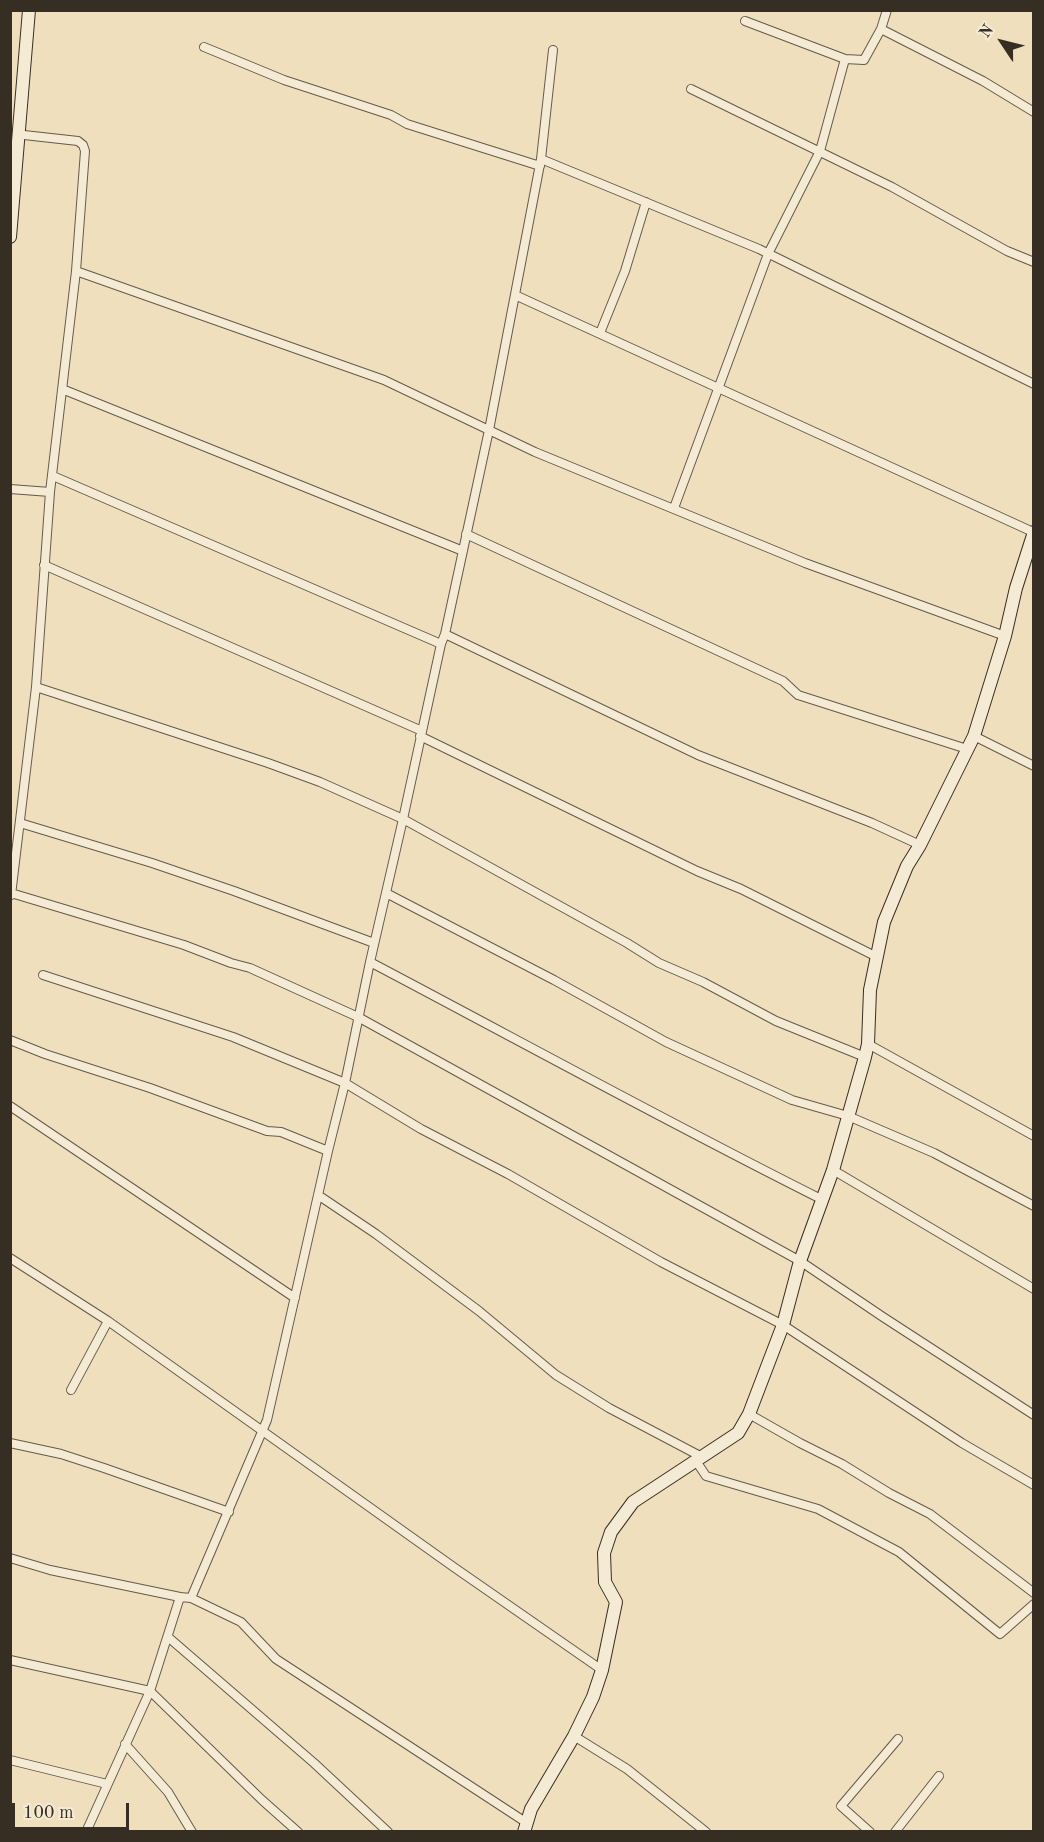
<!DOCTYPE html>
<html>
<head>
<meta charset="utf-8">
<style>
  body { margin:0 }
  #map { position:relative; width:1044px; height:1842px; overflow:hidden; background:#efdfbd; font-family:"Old Standard TT",serif }
  canvas { display:block }
  .frame { position:absolute; inset:0; border:12px solid #372e23; pointer-events:none }
  .north { position:absolute; left:972px; top:12px; width:60px; height:60px; -webkit-text-stroke:4px #f5ead4; paint-order:stroke; rotate:305deg; font-size:16px; font-weight:700; line-height:24px; text-align:center; color:#372e23 }
  .north::after { content:''; display:block; margin:auto; width:21px; height:27px; background:#372e23; clip-path:polygon(50% 0,100% 100%,50% 72%,0 100%) }
  .scale { position:absolute; left:12px; top:1803px; width:117px; height:27px; box-sizing:border-box; border:3px solid #372e23; border-top:0; padding-left:8px; font-size:18px; line-height:21px; white-space:nowrap; color:#372e23; -webkit-text-stroke:4px #f5ead4; paint-order:stroke }
</style>
</head>
<body>
<div id="map">
<canvas width="1044" height="1842"></canvas>
<div class="frame"></div>
<div class="north">N</div>
<div class="scale">100 m</div>
</div>
<script>
const context = document.querySelector('canvas').getContext('2d');
context.lineJoin = 'round';
function strokePath(path, color, width, dash) { context.strokeStyle = color; context.lineWidth = width; context.lineCap = dash ? 'butt' : 'round'; context.setLineDash(dash || []); context.stroke(path); }
const street = new Path2D(`
  M745 21 845 59 864 60 881 29 887 10
  M881 29 983 81 1034 112
  M204 47 284 80 391 115 407 124 540 166
  M691 89 892 187 1007 251 1034 262
  M541 159 759 249 1034 384
  M76 271 384 380 535 452 805 563 1005 636
  M515 295 1033 532
  M600 333 625 271 646 202
  M62 389 463 551
  M53 476 441 644
  M10 489 50 492
  M674 508 768 254 820 151 845 59
  M466 534 783 681 798 695 967 749
  M44 565 422 731
  M445 634 698 755 872 823 920 845
  M36 687 268 763 320 782 403 819 627 943 659 963 703 982 776 1021 865 1057
  M420 736 697 871 741 889 877 957
  M974 736 1034 766
  M20 823 152 863 234 891 374 943
  M11 893 184 945 231 963 250 968 358 1017 800 1261 883 1317 1034 1415
  M386 893 554 980 666 1042 792 1100 848 1116 934 1153 1034 1206
  M11 895 36 687 50 492 76 271 85 151 83 145 78 141 24 135
  M370 962C520 1041 669 1123 821 1199
  M43 975 233 1037 345 1083 421 1129 508 1174 661 1262 783 1325 962 1443 1034 1485
  M10 1040 45 1054 150 1088 267 1131 281 1132 328 1151
  M868 1044 1034 1136
  M10 1106 295 1298
  M833 1170 1034 1289
  M318 1195 376 1234 479 1311 556 1375 609 1408 702 1457
  M10 1258 108 1321 455 1568 602 1670
  M71 1390 108 1321
  M749 1414 800 1443 842 1464 889 1493 930 1514 1034 1593
  M10 1443 61 1454 104 1468 229 1512
  M696 1461 706 1476 818 1509 899 1552 1000 1634 1034 1604
  M10 1558 50 1570 180 1597
  M191 1598 241 1622 276 1659 527 1823
  M168 1637 314 1763 388 1832
  M10 1660 150 1691 262 1800 298 1832
  M574 1736 627 1769 706 1832
  M125 1744 168 1792 192 1832
  M10 1760 107 1784
  M86 1832 150 1691 180 1597 191 1598 267 1420 328 1151 345 1083 370 962 403 819 441 644 445 634 489 430 541 159 553 50
  M870 1832 841 1806 898 1739
  M895 1832 939 1776`);
const secondary = new Path2D(`
  M10 237 29 10
  M524 1832 531 1809 574 1736 593 1697 602 1670 616 1602 605 1582 604 1553 611 1532 633 1502 738 1433 749 1414 783 1325 800 1261 833 1170 865 1057 868 1044 870 990 884 922 907 866 920 845 974 736 1005 636 1016 588 1034 532`);
strokePath(street, '#655a4a', 10);
strokePath(secondary, '#372e23', 14);
strokePath(street, '#f5ead4', 8);
strokePath(secondary, '#f5ead4', 12);
</script>
</body>
</html>
